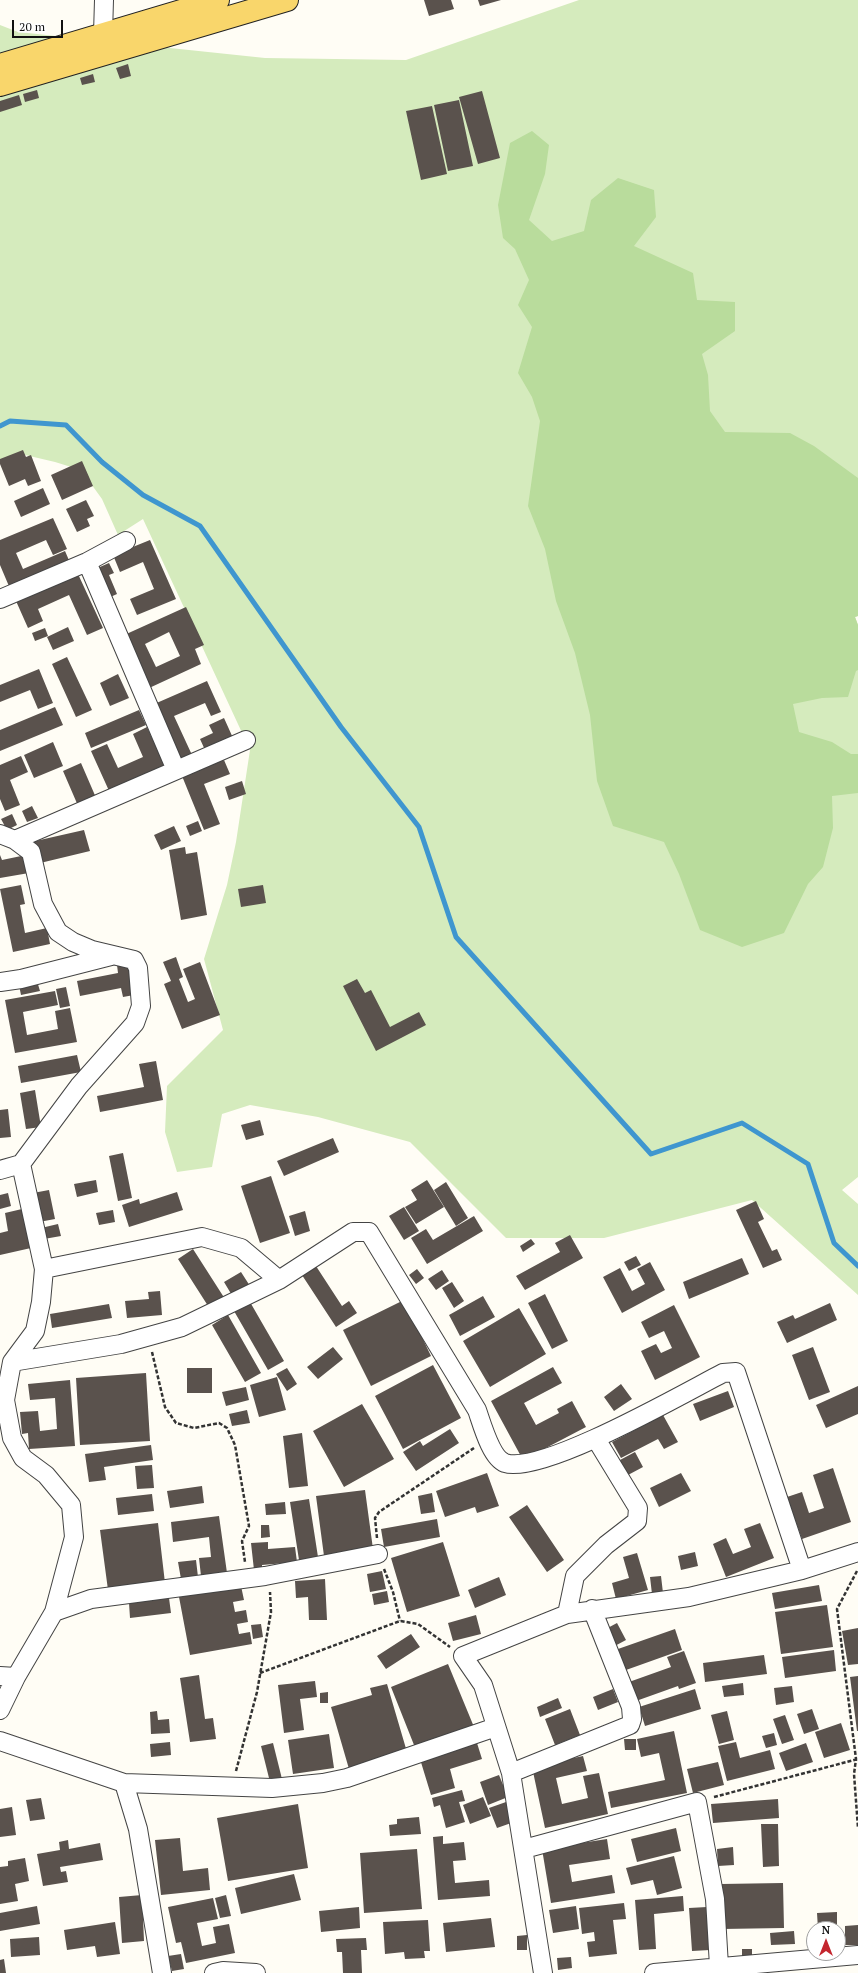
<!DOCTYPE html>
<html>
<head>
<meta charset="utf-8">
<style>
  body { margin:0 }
  #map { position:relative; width:858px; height:1973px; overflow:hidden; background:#fffdf5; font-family:"PT Serif",serif }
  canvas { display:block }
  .north { position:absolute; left:806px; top:1921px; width:40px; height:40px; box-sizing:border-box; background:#fff; border:1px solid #a0a0a0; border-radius:50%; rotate:0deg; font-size:11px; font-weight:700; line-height:16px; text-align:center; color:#111 }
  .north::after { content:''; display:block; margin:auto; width:14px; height:18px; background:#c4262e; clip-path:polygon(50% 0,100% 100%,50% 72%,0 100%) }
  .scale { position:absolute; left:12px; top:20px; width:51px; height:18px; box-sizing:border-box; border:2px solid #111; border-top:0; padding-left:5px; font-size:12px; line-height:14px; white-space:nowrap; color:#111; -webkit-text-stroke:3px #fff; paint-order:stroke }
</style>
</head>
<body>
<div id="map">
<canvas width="858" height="1973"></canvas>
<div class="north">N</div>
<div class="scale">20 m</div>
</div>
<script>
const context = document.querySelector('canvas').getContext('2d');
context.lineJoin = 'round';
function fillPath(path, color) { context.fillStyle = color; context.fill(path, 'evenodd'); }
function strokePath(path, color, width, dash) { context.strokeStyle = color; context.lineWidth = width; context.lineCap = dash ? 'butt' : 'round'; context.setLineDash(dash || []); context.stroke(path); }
const green = new Path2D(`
  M579 0H858V616L855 617 858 625V1177L842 1190 858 1204V1295L752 1200 604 1238H506L410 1142 318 1117 250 1105 222 1114 212 1167 177 1172 165 1132 167 1086 223 1030 204 959 227 885 236 842 250 750 143 519 118 535 102 499 81 470 55 462 21 454 0 462V25L18 32 265 58 406 60Z`);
const forest = new Path2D(`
  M532 131 549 145 545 174 529 220 552 241 584 231 591 200 618 178 654 190 656 217 634 246 693 273 697 300 735 302V331L702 354 708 375 710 411 725 432 790 433 814 446 858 478V616L855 617 858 625V670L856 671 848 697 822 698 793 704 799 732 832 742 851 754H858V793L832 796 833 828 823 867 808 884 784 933 742 947 700 930 679 874 664 842 613 826 597 781 590 715 575 653 556 601 545 549 528 506 540 421 532 397 518 373 532 327 518 305 529 280 515 249 503 238 498 205 510 143Z`);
const stream = new Path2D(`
  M0 426 10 421 66 425 102 462 143 495 200 526 341 727 419 827 456 937 651 1154 742 1123 808 1164 834 1243 858 1266`);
const building = new Path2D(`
  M424 0H451L454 9 429 16Z
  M478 0H501L480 6Z
  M128 64 131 76 120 79 116 68Z
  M93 74 95 82 82 85 80 78Z
  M37 90 39 98 25 102 23 94Z
  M482 91 500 158 478 164 459 97Z
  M19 95 22 105 0 112V101Z
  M459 100 473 166 448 171 434 105Z
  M432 106 447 174 421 180 406 111Z
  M23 450 26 457 31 455 41 481 28 486 25 479 9 486 0 464V459Z
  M82 461 93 486 62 500 51 475Z
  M43 488 50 504 21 517 14 501Z
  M86 500 94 516 87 519 90 526 77 532 66 509Z
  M53 518 67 549 53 555 46 540 16 553 23 569 65 551 71 565 11 591 0 565V540Z
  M150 540 176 599 137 615 130 599 154 589 143 562 120 572 113 555Z
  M109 563 114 573 109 575 117 594 106 599 93 570Z
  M78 574 103 628 87 635 69 595 38 609 43 621 28 628 16 601Z
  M186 607 204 645 195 649 201 664 147 689 122 636ZM169 632 180 656 156 667 145 644Z
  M68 627 74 641 53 650 47 637Z
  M45 628 48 636 35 641 32 633Z
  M67 657 92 710 76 717 52 664Z
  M39 669 53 703 38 709 30 690 0 702V685Z
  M118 674 129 698 110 706 100 683Z
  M207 681 221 712 211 716 205 703 174 716 192 755 177 762 152 705Z
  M55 707 63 725 0 751V730Z
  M139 710 146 725 91 748 85 733Z
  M224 718 233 738 205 750 200 739 213 733 209 725Z
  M147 727 166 769 110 793 91 751 107 744 118 768 143 757 133 734Z
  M53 742 63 766 34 778 24 755Z
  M21 756 28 772 10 780 20 805 5 811 0 799V765Z
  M224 760 230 774 204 784 220 824 204 830 182 776Z
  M81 763 97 800 79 808 63 771Z
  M242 781 246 794 229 800 225 787Z
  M32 806 38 818 27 822 22 811Z
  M12 814 17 825 7 830 1 819Z
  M198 821 202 831 190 836 186 826Z
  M174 826 181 841 161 850 154 835Z
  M84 830 90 851 36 864 31 842Z
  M185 847 186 854 197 852 207 915 181 920 169 850Z
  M0 855 2 860 26 855 29 873 0 878Z
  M21 885 25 904 20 905 25 933 47 928 50 944 13 952 0 889Z
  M263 885 266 903 241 907 238 889Z
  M176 957 183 977 179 979 188 1002 195 999 183 969 200 962 220 1015 182 1029 164 984 171 981 163 962Z
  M128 963 134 995 123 997 121 988 80 996 77 981 118 973 117 965Z
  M357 979 365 993 371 990 390 1027 419 1012 426 1025 376 1051 343 986Z
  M37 981 40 991 21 995 19 985Z
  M66 987 70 1006 60 1008 56 989Z
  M55 991 58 1005 23 1012 27 1035 58 1029 55 1011 70 1008 77 1042 15 1053 5 1000Z
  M77 1055 81 1072 21 1083 18 1066Z
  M156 1061 163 1100 100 1112 97 1096 144 1087 139 1064Z
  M35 1090 41 1127 26 1129 20 1093Z
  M8 1109 11 1137 0 1138V1110Z
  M260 1120 264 1135 246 1140 241 1125Z
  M333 1138 339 1152 284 1176 277 1161Z
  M123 1153 132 1198 118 1201 109 1156Z
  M271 1176 290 1233 260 1243 241 1186Z
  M96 1180 98 1192 77 1197 74 1184Z
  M427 1180 444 1207 416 1224 405 1207 417 1200 411 1190Z
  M446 1182 468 1218 456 1226 434 1190Z
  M49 1190 55 1219 39 1222 33 1193Z
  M177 1192 183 1210 129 1227 122 1205 139 1199 140 1204Z
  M8 1193 11 1206 0 1209V1195Z
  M756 1201 764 1219 758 1222 772 1251 777 1249 782 1260 763 1268 736 1210Z
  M404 1207 419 1231 404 1240 389 1216Z
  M22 1209 31 1248 0 1255V1233L8 1231 5 1213Z
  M113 1210 115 1222 99 1225 96 1213Z
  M305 1211 310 1231 295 1236 289 1216Z
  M474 1216 483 1231 427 1264 411 1238 426 1229 433 1240Z
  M58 1224 61 1236 44 1239 41 1228Z
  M570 1235 583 1258 525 1290 516 1276 560 1252 555 1243Z
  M531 1239 535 1244 523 1252 520 1246Z
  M193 1249 225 1299 210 1309 178 1259Z
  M636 1256 641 1265 629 1271 624 1262Z
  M742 1258 749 1274 689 1299 683 1282Z
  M650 1262 665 1290 622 1313 603 1277 620 1268 632 1291 645 1284 637 1269Z
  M314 1263 342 1306 349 1301 357 1313 336 1327 300 1272Z
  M417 1269 424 1278 416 1284 409 1275Z
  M442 1270 449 1281 436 1290 428 1279Z
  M241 1272 250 1286 233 1297 224 1282Z
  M452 1282 464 1301 454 1308 442 1288Z
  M160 1291 162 1315 127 1318 125 1301 149 1299 148 1292Z
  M545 1294 568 1341 552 1349 528 1303Z
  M483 1296 495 1317 460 1336 449 1315Z
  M404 1300 431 1356 371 1386 343 1330Z
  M250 1302 284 1361 268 1370 234 1311Z
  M830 1303 837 1320 787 1343 777 1322 793 1315 795 1319Z
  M109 1304 112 1318 52 1328 50 1314Z
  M674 1305 700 1357 655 1380 641 1351 656 1344 661 1353 672 1348 664 1331 649 1338 641 1322Z
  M519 1308 546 1354 490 1387 463 1341Z
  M228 1315 261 1373 245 1382 212 1325Z
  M333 1347 343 1359 318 1379 307 1367Z
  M813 1347 830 1392 809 1400 792 1355Z
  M433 1365 461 1418 403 1449 375 1396Z
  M553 1367 562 1383 524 1403 536 1425 559 1413 557 1409 572 1401 586 1427 523 1460 491 1401Z
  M187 1368H212V1393H187Z
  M287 1368 297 1384 287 1391 276 1374Z
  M146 1373 150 1441 80 1445 76 1378Z
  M277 1377 286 1410 259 1417 250 1385Z
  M70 1380 75 1446 29 1449 28 1433 22 1434 20 1412 38 1411 40 1431 57 1429 55 1398 30 1400 28 1384Z
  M621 1384 632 1399 614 1411 604 1397Z
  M858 1386V1414L826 1428 816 1405Z
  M246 1387 249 1400 226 1406 222 1392Z
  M728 1391 734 1407 700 1421 693 1404Z
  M362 1404 394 1459 344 1487 313 1431Z
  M247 1410 250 1423 232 1426 229 1414Z
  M663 1415 678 1442 664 1449 658 1439 621 1458 612 1442Z
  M450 1429 459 1443 416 1471 403 1452 420 1441 423 1446Z
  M302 1433 308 1486 289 1488 283 1436Z
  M151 1445 153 1460 104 1467 106 1480 89 1482 85 1454Z
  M635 1452 643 1467 628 1475 620 1460Z
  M152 1465 154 1488 137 1489 135 1466Z
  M833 1468 851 1522 802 1539 787 1497 802 1492 809 1513 824 1508 813 1475Z
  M487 1473 499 1506 477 1513 475 1507 445 1517 436 1491Z
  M681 1473 691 1491 659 1507 650 1488Z
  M202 1486 204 1503 170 1508 167 1491Z
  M365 1490 373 1549 324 1556 316 1496Z
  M432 1493 435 1512 421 1514 418 1496Z
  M152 1494 154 1511 118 1515 116 1498Z
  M309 1499 318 1557 299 1560 290 1502Z
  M285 1502 286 1514 266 1515 265 1504Z
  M527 1505 564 1560 547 1572 509 1517Z
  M219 1516 227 1573 201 1576 199 1558 211 1557 209 1537 173 1542 171 1522Z
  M437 1519 440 1537 384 1547 381 1529Z
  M158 1523 165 1583 108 1590 100 1530Z
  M760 1523 774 1558 726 1577 713 1544 726 1538 733 1554 751 1547 744 1529Z
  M261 1525H269L270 1537 261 1538Z
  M268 1542V1549L295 1547 297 1562 262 1565V1570H254L251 1543Z
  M443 1542 460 1596 407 1612 391 1558Z
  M695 1552 698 1566 681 1570 678 1556Z
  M637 1553 648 1590 616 1599 612 1583 629 1578 623 1557Z
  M196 1560 198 1577 181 1579 178 1562Z
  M382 1571 386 1589 370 1592 367 1574Z
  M661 1576 663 1593 652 1594 650 1577Z
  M499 1577 506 1595 475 1608 468 1590Z
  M325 1579 327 1620H309L308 1597 296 1598 295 1581Z
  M819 1585 822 1601 775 1609 772 1593Z
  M241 1586 244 1600 233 1602 235 1612 246 1610 248 1622 237 1624 239 1634 250 1632 252 1644 190 1655 179 1597Z
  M387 1591 389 1602 374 1605 372 1594Z
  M169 1598 171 1613 130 1618 129 1603Z
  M827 1605 833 1647 781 1654 775 1612Z
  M476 1615 481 1634 453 1641 448 1623Z
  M617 1623 626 1640 611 1648 602 1631Z
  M261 1624 263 1637 253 1639 251 1625Z
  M858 1628V1664L848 1665 842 1631Z
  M675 1629 682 1650 626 1670 618 1649Z
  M411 1634 420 1647 386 1669 377 1656Z
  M834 1650 836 1671 785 1678 782 1657Z
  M684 1651 696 1683 679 1689 678 1686 636 1701 629 1682 671 1667 667 1657Z
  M764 1655 767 1674 705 1682 703 1663Z
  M448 1664 474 1727 416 1750 391 1687Z
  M199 1675 205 1719 213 1718 216 1739 190 1742 180 1678Z
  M858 1676V1731H857L850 1677Z
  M315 1681 317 1697 300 1699 304 1730 284 1733 278 1685Z
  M743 1683 744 1695 724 1697 722 1686Z
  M387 1684 407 1752 349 1769 331 1707 372 1695 370 1688Z
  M792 1686 794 1702 776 1705 774 1688Z
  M613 1689 618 1702 598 1710 593 1697Z
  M695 1689 701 1709 645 1726 639 1707Z
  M328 1692V1703H320V1693Z
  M558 1698 562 1708 540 1717 537 1707Z
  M570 1709 580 1735 555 1745 545 1719Z
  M812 1709 819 1729 804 1734 797 1714Z
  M157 1711 158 1720 169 1719 170 1733 151 1734 150 1712Z
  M727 1711 734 1740 719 1744 711 1715Z
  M785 1715 794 1740 782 1744 773 1719Z
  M841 1723 850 1750 824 1758 815 1732Z
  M674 1731 687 1793 611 1808 608 1792 665 1780 659 1753 641 1757 637 1739Z
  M774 1733 777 1745 766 1748 762 1736Z
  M329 1734 334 1768 293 1774 288 1740Z
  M624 1739H636V1750H625Z
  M170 1742 171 1755 151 1757 150 1744Z
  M736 1742 740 1758 770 1750 775 1769 727 1781 718 1746Z
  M273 1743 282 1779 270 1782 261 1746Z
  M477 1743 482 1759 450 1769 455 1788 431 1795 420 1759Z
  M806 1743 813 1762 786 1771 779 1753Z
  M583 1756 587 1771 556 1778 562 1804 588 1798 583 1776 599 1773 608 1814 545 1828 532 1767Z
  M718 1762 724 1785 693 1793 687 1769Z
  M499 1775 508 1797 488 1805 480 1782Z
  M462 1790 465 1801 459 1802 465 1822 446 1828 440 1805 434 1807 432 1798Z
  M483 1797 491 1816 470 1824 463 1805Z
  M41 1798 45 1819 30 1821 26 1800Z
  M778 1799 779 1818 713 1823 711 1804Z
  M506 1802 514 1822 497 1828 489 1808Z
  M298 1804 308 1868 228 1881 217 1818Z
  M12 1807 16 1835 0 1837V1809Z
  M419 1817 421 1834 390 1836 389 1825 397 1824V1819Z
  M761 1824H778L779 1866 763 1867Z
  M676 1828 681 1851 637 1862 631 1839Z
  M443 1836V1844L464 1842 466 1860 453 1861 455 1883 489 1880 490 1896 438 1900 433 1837Z
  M180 1838 183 1871 208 1868 210 1890 161 1895 155 1840Z
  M607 1839 610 1859 569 1865 572 1882 612 1875 615 1893 551 1903 542 1849Z
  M68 1840 69 1849 100 1843 103 1860 60 1867 61 1872 66 1871 68 1882 43 1886 37 1854 60 1850 59 1842Z
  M733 1847 734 1865 718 1866 717 1849Z
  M417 1849 422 1909 364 1913 360 1853Z
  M674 1856 682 1888 657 1895 653 1880 631 1885 626 1868Z
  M25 1858 29 1881 15 1884 18 1901 0 1904V1867L8 1866V1861Z
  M294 1874 301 1900 241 1914 235 1888Z
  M783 1883 784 1928 722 1929 721 1884Z
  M142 1895 144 1941 122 1943 119 1897Z
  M226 1895 231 1916 220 1918 215 1898Z
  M683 1896 684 1911 654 1914 656 1949 639 1950 635 1900Z
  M213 1898 218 1919 197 1923 202 1946 216 1943 213 1927 229 1924 235 1953 186 1963 181 1942 176 1943 168 1907Z
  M624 1903 626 1919 613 1920 617 1954 589 1957 587 1942 595 1941 594 1932 582 1934 579 1908Z
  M37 1906 40 1924 0 1931V1913Z
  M576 1906 579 1929 553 1933 549 1910Z
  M359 1907 360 1928 321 1932 319 1911Z
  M707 1907 710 1950 692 1951 689 1908Z
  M837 1912V1929H818L817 1913Z
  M491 1918 495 1947 446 1952 443 1923Z
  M428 1920 430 1951H424L425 1958 405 1959 404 1952 385 1954 383 1922Z
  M115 1922 120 1954 97 1957 95 1946 67 1950 64 1930Z
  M858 1925V1945H845V1926Z
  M794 1931 795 1944 771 1945 770 1933Z
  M527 1935V1950H517V1936Z
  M39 1937 40 1955 11 1957 10 1939Z
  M366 1938 367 1950H361L362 1973H343L342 1952H337L336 1939Z
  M742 1949H752V1956H742Z
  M181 1954 184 1969 172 1971 168 1956Z
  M571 1957 572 1968 558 1970 557 1958Z
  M4 1959 6 1973H0V1960Z`);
const path = new Path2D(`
  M152 1352 165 1407 176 1423 194 1428 219 1423 227 1428 235 1445 249 1526 242 1541 245 1562
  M377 1538 375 1518 379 1512 474 1448
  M384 1569 393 1592 400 1621
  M857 1571 837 1609 856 1759 854 1774 858 1828
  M260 1673 400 1621 418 1624 450 1647
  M236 1771 257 1692 271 1612 270 1592
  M714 1797 858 1759`);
const street = new Path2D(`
  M103 34 104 0
  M87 562 176 770
  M0 599 87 562 126 541
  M0 834 15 840 31 852 43 904 58 932 73 942 92 950 134 960 138 968 141 1006 135 1023 79 1086 21 1164 0 1170
  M15 840 246 740
  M0 982 21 979 111 956
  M44 1269 202 1237 241 1248 279 1280
  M12 1362 121 1344 182 1327 279 1280 353 1232H369L477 1410C482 1424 491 1458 505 1463 542 1475 684 1393 723 1373L736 1372 802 1570
  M54 1612 91 1599 265 1576 378 1554
  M567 1614 575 1576 606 1545 637 1521 638 1508 596 1439
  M0 1676 16 1677
  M0 1710 16 1677 54 1612 74 1537 71 1505 46 1475 23 1458 12 1438 5 1400 12 1362 35 1331 41 1302 44 1269 21 1164
  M0 1741 124 1783 272 1788 323 1783 347 1778 496 1727
  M511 1773 630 1725 632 1719 631 1707 592 1609
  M124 1783 138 1829 162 1973
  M524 1849 697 1802 715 1899 719 1966
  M214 1973 223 1971 256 1973
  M543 1973 511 1773 483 1685 463 1656 567 1614 689 1597 802 1570 858 1552
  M654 1973 858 1955`);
const primary = new Path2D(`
  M0 65 218 0
  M0 85 287 0`);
fillPath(green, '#d5ebbd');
fillPath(forest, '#b9dc9c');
strokePath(stream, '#3f96cf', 5);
fillPath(building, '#5a524d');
strokePath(street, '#444', 20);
strokePath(primary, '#222', 24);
strokePath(path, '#333', 2.5, [4, 2]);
strokePath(street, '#fff', 18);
strokePath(primary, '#f9d66b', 22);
</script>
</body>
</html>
